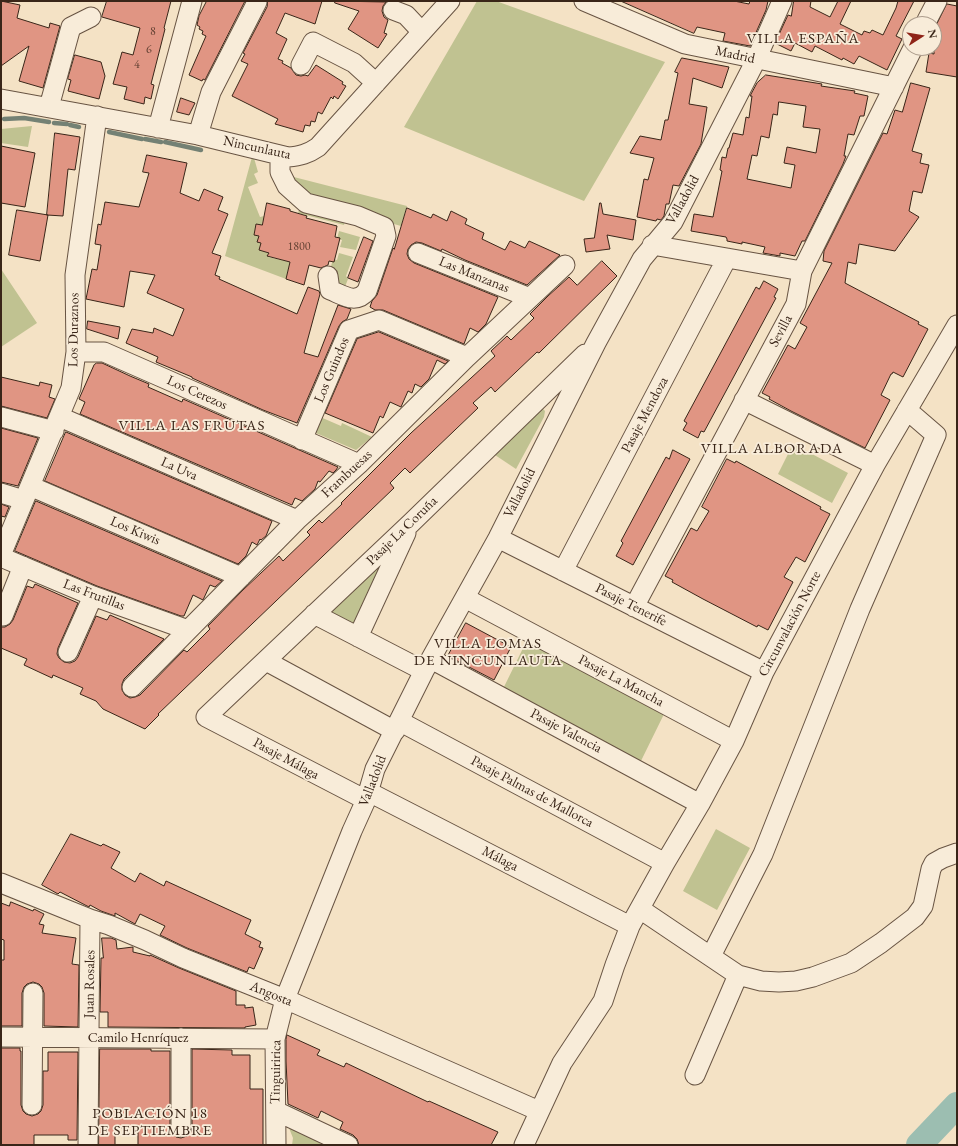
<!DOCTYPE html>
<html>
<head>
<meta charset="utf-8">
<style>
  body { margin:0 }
  #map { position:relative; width:958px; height:1146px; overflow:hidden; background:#f4e2c5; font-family:"EB Garamond",serif }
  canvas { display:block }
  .frame { position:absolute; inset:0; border:2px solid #392518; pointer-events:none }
  .north { position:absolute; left:902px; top:16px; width:40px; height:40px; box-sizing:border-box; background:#f8ecd9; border:1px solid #ac9c8c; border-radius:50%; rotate:78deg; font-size:11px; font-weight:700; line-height:16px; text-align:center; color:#392518 }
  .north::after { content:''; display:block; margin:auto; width:14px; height:18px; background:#8f2418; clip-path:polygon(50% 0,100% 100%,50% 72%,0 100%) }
</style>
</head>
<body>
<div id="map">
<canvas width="958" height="1146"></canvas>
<div class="frame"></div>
<div class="north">N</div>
</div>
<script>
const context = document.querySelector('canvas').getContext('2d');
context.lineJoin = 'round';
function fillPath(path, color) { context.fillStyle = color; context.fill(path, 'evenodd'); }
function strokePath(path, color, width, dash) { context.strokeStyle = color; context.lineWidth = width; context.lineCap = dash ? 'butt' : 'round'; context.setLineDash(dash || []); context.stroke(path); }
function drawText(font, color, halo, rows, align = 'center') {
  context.font = font + ' "EB Garamond",serif'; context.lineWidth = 3.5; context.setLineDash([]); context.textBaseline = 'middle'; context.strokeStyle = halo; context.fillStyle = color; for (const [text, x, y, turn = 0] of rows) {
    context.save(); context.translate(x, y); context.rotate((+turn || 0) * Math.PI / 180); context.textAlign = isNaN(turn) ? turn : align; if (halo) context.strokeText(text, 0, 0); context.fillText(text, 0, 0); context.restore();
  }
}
const green = new Path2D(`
  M477 1H496L665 62 584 201 404 127Z
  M32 126 28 147 1 143V129Z
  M252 157 254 158 258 172 254 174 258 183 248 187 260 217 264 216 262 225 256 224 254 234 259 236 258 242 261 243 259 250 269 253 268 257 290 262 286 279 225 256Z
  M286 175 407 206 401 226 309 200Z
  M285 187 346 217 344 225 298 213 300 207 292 205Z
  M339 231 360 237 356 250 340 247 342 240 337 239Z
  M339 253 353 257 346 276 348 279 343 292 330 270 333 259 337 260Z
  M1 269 37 323 1 347Z
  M539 409H543L545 411 544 417 516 469 492 453Z
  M318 416 341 426 342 423 372 437 356 450 311 431Z
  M793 444 848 473 832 503 778 474Z
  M379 564 381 565 354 625 332 616 329 610Z
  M528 638 666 710 638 767 501 693Z
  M716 829 750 848 717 910 683 891Z
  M289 1128H297L323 1138 320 1145H292L293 1138Z`);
const stream = new Path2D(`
  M4 119 24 118 49 122
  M54 123 67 124
  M70 125 79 127
  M109 132 142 139
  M145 139 161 142
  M165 142 201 150`);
const river = new Path2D(`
  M919 1145 957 1105`);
const building = new Path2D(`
  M1 1 20 5 17 18 49 28 50 23 60 26 43 88 19 81 29 46 1 66Z
  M107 1H171L164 28 165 29 151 84 154 85 151 99 145 97 144 104 124 99 127 87 113 84 122 52 133 55 140 28 102 17Z
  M207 1H245L205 80 203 79 202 81 189 75 206 36 202 34 203 31 199 29 200 27 197 25 199 16Z
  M268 1H322L315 24 285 13 276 33 287 39 278 59 283 61 282 63 291 68 296 75 301 76 305 75 308 76 316 65 343 82 342 84 346 86 338 99 334 96 333 99 331 97 322 114 318 112 315 122 311 121 310 126 305 125 303 132 275 124 278 119 232 96 248 64 241 61 245 54 243 53 267 7Z
  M335 1 386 2 383 6 382 11 384 17 388 20 384 33 387 34 378 48 348 29 359 11 335 3Z
  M621 1H734L749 4 750 1H768L766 10 750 46 723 41 725 33 697 27 694 33Z
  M794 1H811L810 7 830 17 838 1H851L840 24 862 35 864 31 870 33 872 30 883 35 896 8 898 1H914L896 36 902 39 887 70 859 56 854 64 843 58 842 60 815 46 812 52 795 43 791 51 775 43 788 15 791 16Z
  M947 4 957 6V77L926 72 929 53 934 54V30Z
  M75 55 101 62 105 76 99 99 68 91 71 80 68 79Z
  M682 58 729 67 722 88 693 78 689 104 707 107 701 144 679 186 673 185 669 204H666L664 216 661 220 657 219 656 221 637 217 644 179 648 180 654 158 630 153 640 136 661 140 665 120H668L678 73 675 72Z
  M766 75 822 84 821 86 855 91 854 93 868 96 864 116H860L854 135 848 134 844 156H846L843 164 805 241H802L795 256 780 253V256L763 253 765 247 742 242V244L727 241V239L726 237 691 231 694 214 713 217 722 171 720 170 722 157 726 158 728 148H729L733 133 743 135 746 117 749 118 752 96H750L757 83ZM779 102 806 106 803 127 820 129 816 153 787 147 784 163 795 165 791 188 747 179 752 155 757 156 761 136 769 138 773 114 777 115Z
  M911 83 930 88 912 151 922 154 920 163 929 165 922 193 913 191 909 211 919 217 895 251 859 244 856 264 848 262 845 283 919 322 918 324 928 329 903 377 893 372 892 374H891L881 395 890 400 865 448 791 411 769 399 770 397 762 393 788 345 795 349 807 327 800 323 832 263 823 261 824 251 883 133 887 134 895 110 902 112Z
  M181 98 195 103 189 115 177 112Z
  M55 133 80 137 75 170 68 169 63 216 47 215Z
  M1 146 35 153 25 207 1 203Z
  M147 155 187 163 180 193 199 201 204 189 223 197 218 210 228 214 212 253 221 256 215 275 220 277 219 279 297 314 308 287 319 291 320 294 304 353 318 357 338 305 351 309 347 319 342 322 339 326 297 423 263 410 192 378V377L156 362 158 357 126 343 132 329 153 333 154 328 173 336 184 309 147 293 155 275 130 271 124 307 86 299 92 269 97 270 101 245 95 244 98 224 101 225 105 202 139 207 149 173 143 172Z
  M267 203 290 209V211L307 216 306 218 337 226 335 237 340 238 334 262 329 261 328 265 321 268 309 265 304 285 286 279 290 262 267 256 269 253 259 250 261 243 257 242 259 236 254 235 256 224 262 225Z
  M600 203H601L603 214 636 220 633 240 607 235 610 249 586 252 584 239 594 238Z
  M407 208 431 218 433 214 447 221 451 211 467 219 465 224 484 233 482 239 505 250 510 241 525 248 529 241 560 255 527 285 465 260 442 249 441 251 422 243 416 242 411 245 408 249 407 254 409 259 414 263 498 297 486 324 478 332 470 328 464 344 383 310H375L370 307 372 301 377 295 393 248 394 249Z
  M17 210 48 215 40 261 9 255Z
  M364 237 373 241 358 282 348 278Z
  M602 261 617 276 539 353 537 352 495 392 491 387 473 403 478 408 410 473 405 468 390 483 394 488 158 714 159 715 145 729 103 709 96 701 80 694 83 688 53 675 52 678 39 672 24 665 27 659 1 648V627H5L10 624 13 620 27 586 33 588 35 584 78 603 58 648 57 654 59 658 64 662 70 663 75 661 78 657 96 616 107 620 110 615 164 639 124 679 122 684V690L125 695 130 698 135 697 140 695 184 650 187 652 210 629 208 626 243 590 279 556 283 561 310 535 307 532 319 520 322 523 342 504 341 503 411 433 495 356 491 351 507 336 511 340 534 318 530 314 548 296 569 277 577 285Z
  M764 281 778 289 774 297 776 298 704 432 701 431 698 438 683 430 687 423 684 421 756 287 759 289Z
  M88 321 120 327 118 339 87 329Z
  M379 332 448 361 445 364 437 360 429 379 421 387 415 384 412 393 408 391 401 407 390 402 383 418 380 416 373 433 325 413 357 339Z
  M97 363H102L130 376 149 384 148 387 182 402 183 399 338 467 336 470 333 473 329 471 320 482 318 481 315 489 302 501 295 498 292 505 80 414 85 402 79 399 94 365Z
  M1 377 39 386 40 382 52 385 49 397 55 399 47 418 1 406Z
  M1 428 38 438 18 486 1 482Z
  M66 432 272 521 266 536 261 540 260 539 257 545 252 542 246 556 238 564 45 481Z
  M673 450 690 459 633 565 616 556 623 543 621 541 666 457 669 459Z
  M727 459 735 463 736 461 821 507 820 509 830 514 805 562 796 557 784 577 793 582 768 630 758 625 757 627 703 599 672 582 673 580 665 576 691 528 697 531 709 511 702 507Z
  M36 501 222 581 215 587 210 585 203 600 193 595 184 616H181L97 586 15 551Z
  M1 504 9 507 5 517 1 516Z
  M466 623 511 647 494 680 448 656Z
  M71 834 101 846 103 844 120 852 111 868 135 882 140 873 164 886 166 881 251 920 245 934 261 942 259 947 263 948 254 969 249 967 247 972 187 948 160 935 165 926 140 914 135 924 115 913V916L101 911 90 905 89 907 60 892 58 894 42 885Z
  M11 902 33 911 34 909 44 914 39 924 44 925 42 933 76 938 72 964 79 965 78 1027 44 1026V993L42 987 39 984 33 982 27 984 24 987 22 993V1026H1V960H4V940L1 939V903L9 906Z
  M102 938H111L116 940 117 949 133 947V952L150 956V955L179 968 236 991V1005H245V1008L253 1007 256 1025 245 1027V1028L108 1027V1012H100L101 958H103Z
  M287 1035 320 1050 317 1055 344 1067 346 1063 428 1102 429 1101 498 1132 491 1145H359L357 1139 353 1135 340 1129 343 1122 321 1111 318 1118 288 1104 286 1061V1040Z
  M1 1048H20V1051H21V1105L23 1111 26 1114 32 1116 38 1114 41 1111 43 1105V1071H48V1052H78L77 1140H68V1135H34V1145H1Z
  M100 1049H151V1051H170V1127L172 1133 176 1137 181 1138 187 1136 191 1132 192 1127V1049L232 1050V1055H250V1089H263V1145H138V1127L115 1128V1145H99Z`);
const minor = new Path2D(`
  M584 1 685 44 894 87
  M393 10 406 15 422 32
  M925 24 937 1
  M301 65 313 42 354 63 376 83
  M1 99 198 135 288 157C300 156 308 154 318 147L450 1
  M49 107 71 27 91 17
  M158 128 192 1
  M198 135 211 92 257 2
  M280 155V172L287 186 306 203 358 216 384 227 386 236 367 291C356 305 343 295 330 290L328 276
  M652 245 802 271
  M418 253 530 298
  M76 352H104L359 464
  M744 400 875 465
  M1 417 54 431
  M60 417 297 520
  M302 440 349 330 379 320 467 357
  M30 486 241 577
  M1 493 24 500
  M498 538 764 672
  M1 555 71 388 76 352 75 275 97 116
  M1 557 93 596 188 630
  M563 571 727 258
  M465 598 734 741
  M634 607 796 304 802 271 913 48
  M314 614 424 671
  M3 616 23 566
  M358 637 406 533
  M68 652 93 596
  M431 659 700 804
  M266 661 395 731
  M132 687 297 520 359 464 467 357 565 265
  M399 721 665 863
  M369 792 630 926
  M366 800 206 717 411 523 585 354
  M1 883 90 919 109 925 145 940 183 958 285 999 539 1111
  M640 909 738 975 761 981 779 982 796 981 813 977 851 963 881 943 915 917 923 906 931 869 934 863 943 858 957 853
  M711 956 763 854 860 609 936 435 907 410
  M1 1037 275 1039
  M695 1075 738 975
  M32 1105 33 993
  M276 1111 348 1145
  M181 1127V1038
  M88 1145 90 919
  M276 1145 275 1039 285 999 352 831 366 800 375 769 424 671 498 538 596 343 642 259 673 222 756 60 782 1
  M524 1145 562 1063 603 1001 615 965 630 926 665 863 700 804 734 741 764 672 875 465 957 325`);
const numberNames = [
  ["8",153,32],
  ["6",149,50],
  ["4",137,65],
  ["1800",299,247]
];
const streetNames = [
  ["Madrid",735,55,12],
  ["Nincunlauta",257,148,12],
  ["Valladolid",683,200,-61],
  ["Las Manzanas",474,275,22],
  ["Los Duraznos",74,330,-89],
  ["Sevilla",781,331,-62],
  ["Los Guindos",332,370,-67],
  ["Los Cerezos",197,393,24],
  ["Pasaje Mendoza",645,415,-62],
  ["La Uva",179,469,24],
  ["Frambuesas",347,474,-43],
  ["Valladolid",520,493,-63],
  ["Los Kiwis",135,531,23],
  ["Pasaje La Coruña",402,531,-44],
  ["Las Frutillas",94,595,21],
  ["Pasaje Tenerife",631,605,27],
  ["Circunvalación Norte",790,624,-62],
  ["Pasaje La Mancha",621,681,28],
  ["Pasaje Valencia",566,731,28],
  ["Pasaje Málaga",286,759,28],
  ["Valladolid",373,781,-69],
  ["Pasaje Palmas de Mallorca",532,792,28],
  ["Málaga",500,859,27],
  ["Juan Rosales",90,984,-89],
  ["Angosta",271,994,22],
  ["Camilo Henríquez",138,1038],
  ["Tinguiririca",276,1072,-89]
];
const neighbourhoodNames = [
  ["VILLA ESPAÑA",803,39],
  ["VILLA LAS FRUTAS",192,426],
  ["VILLA ALBORADA",772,449],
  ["VILLA LOMAS",488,644],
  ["DE NINCUNLAUTA",488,661],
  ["POBLACIÓN 18",150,1114],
  ["DE SEPTIEMBRE",150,1131]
];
fillPath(green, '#c0c291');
strokePath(stream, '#748174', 4.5);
strokePath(river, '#9cbeb1', 26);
fillPath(building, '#e09583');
strokePath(building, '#392518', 1);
strokePath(minor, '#685443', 21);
strokePath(minor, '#f8ecd9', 19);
drawText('12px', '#634133', null, numberNames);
drawText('14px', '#392518', '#f8ecd9', streetNames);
context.letterSpacing = '1px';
drawText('15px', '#392518', '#f8ecd9', neighbourhoodNames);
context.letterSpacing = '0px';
</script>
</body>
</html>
